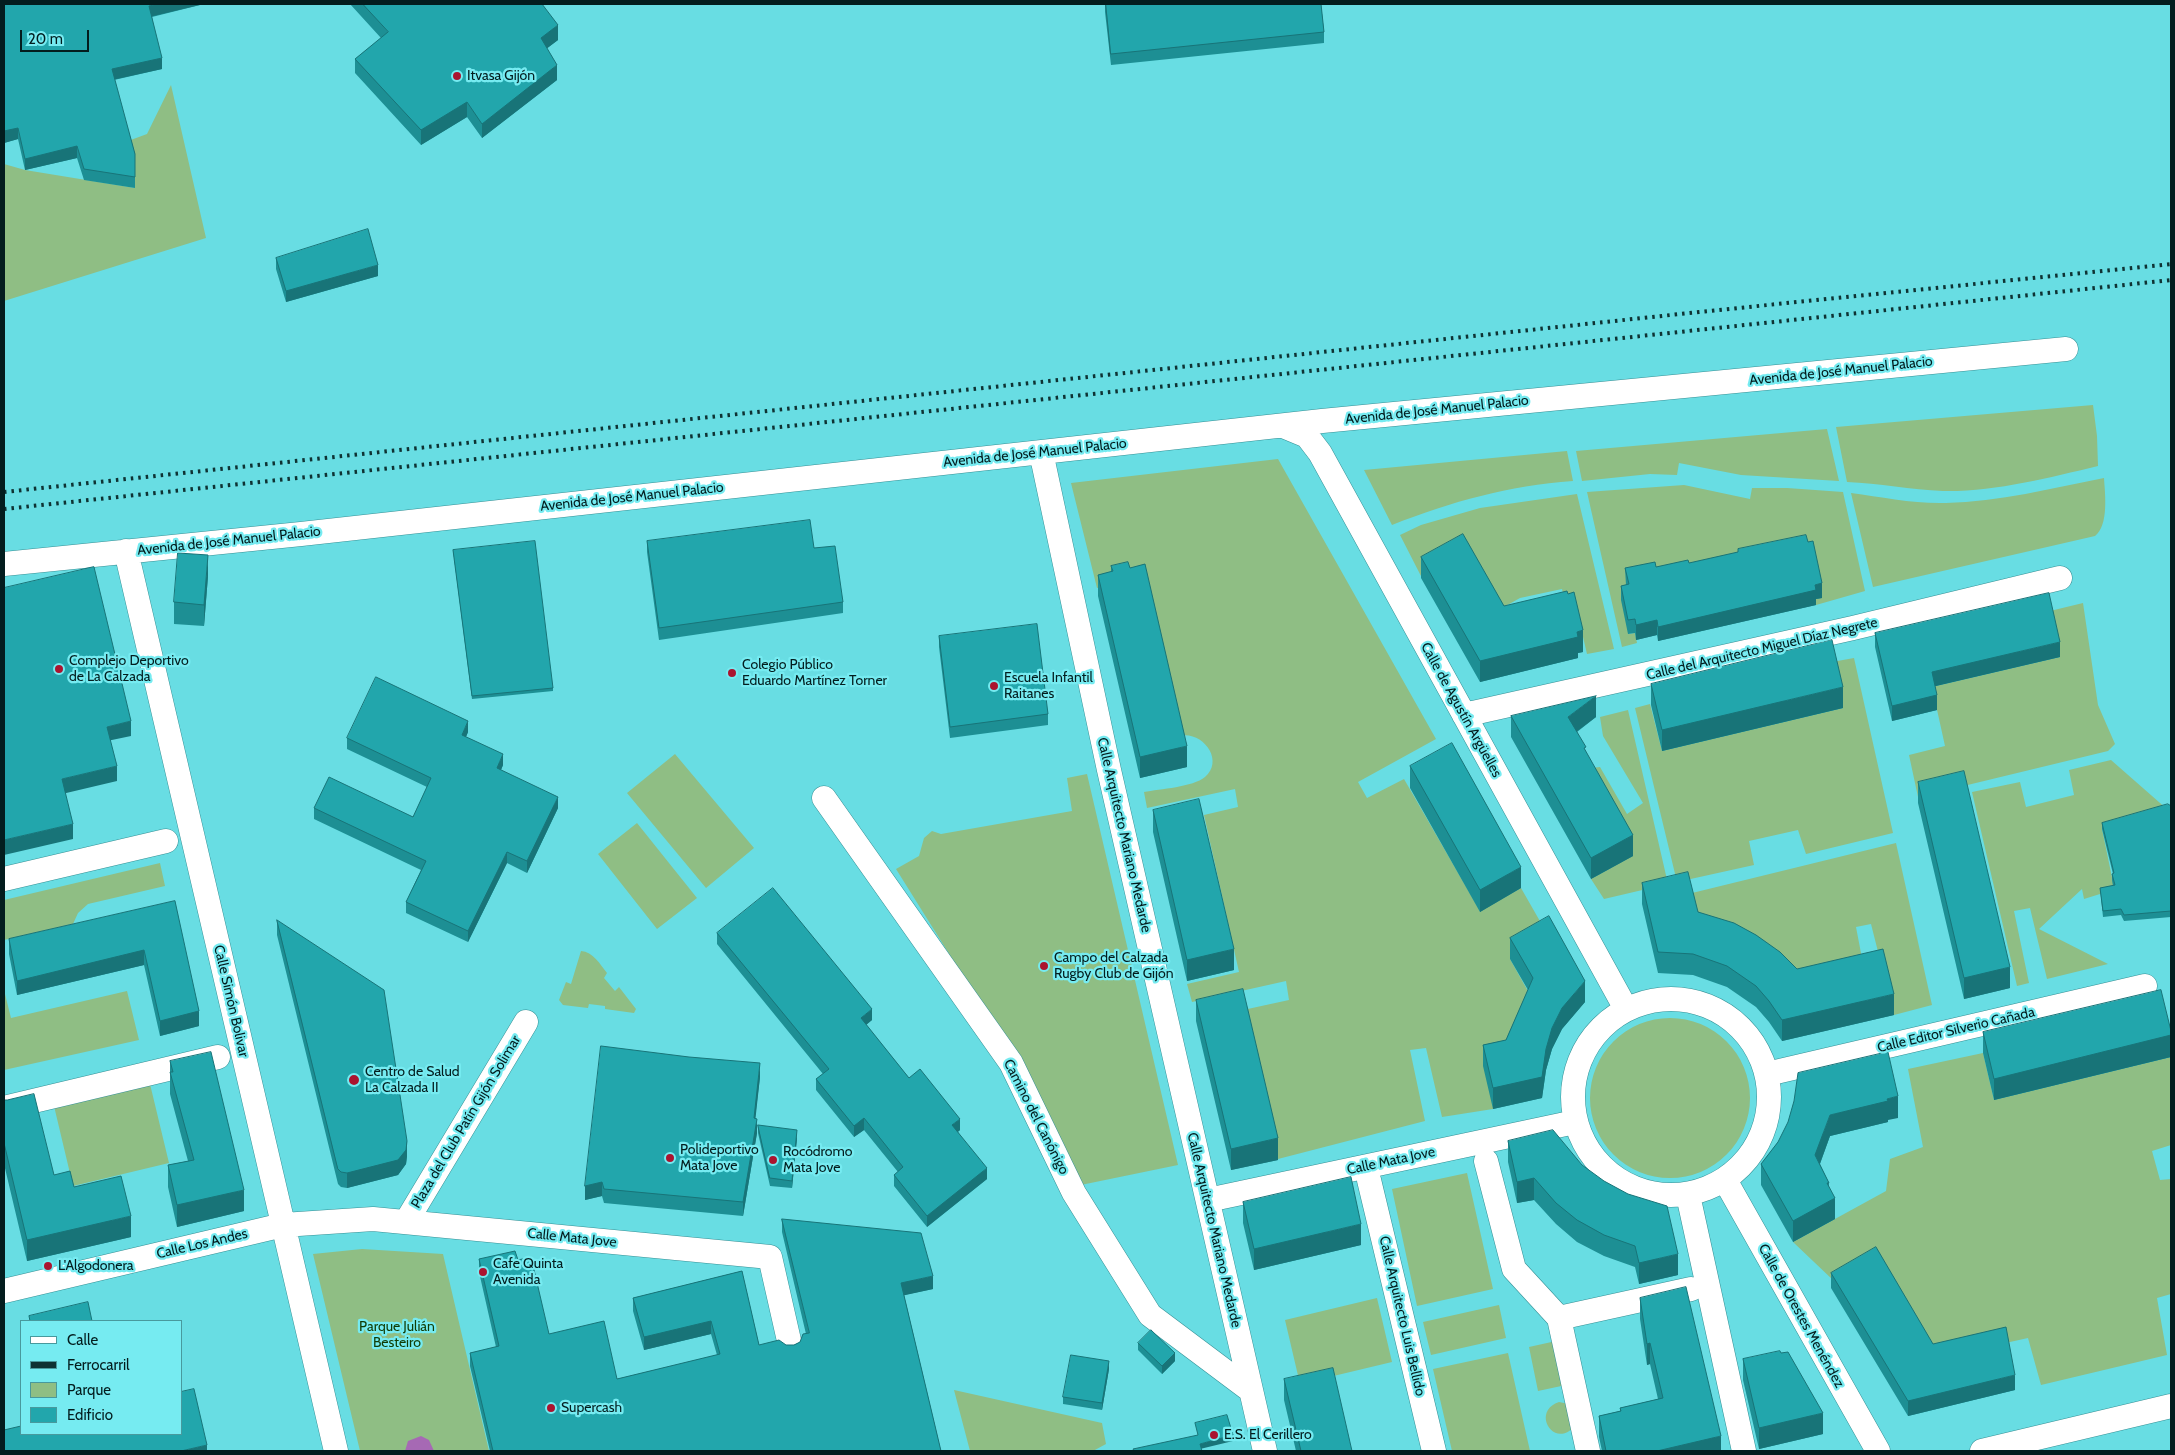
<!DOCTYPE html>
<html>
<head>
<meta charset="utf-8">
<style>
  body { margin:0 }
  #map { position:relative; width:2175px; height:1455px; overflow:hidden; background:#68dde3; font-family:Cabin,sans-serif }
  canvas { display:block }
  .frame { position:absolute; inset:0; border:5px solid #031d1e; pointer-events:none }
  .legend { position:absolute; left:20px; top:1320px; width:162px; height:115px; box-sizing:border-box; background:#76ebf1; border:1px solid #48999d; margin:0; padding:6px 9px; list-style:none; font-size:15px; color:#031d1e }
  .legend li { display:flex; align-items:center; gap:10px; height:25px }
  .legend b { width:25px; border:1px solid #48999d }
  .scale { position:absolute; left:20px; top:30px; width:69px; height:22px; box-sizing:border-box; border:2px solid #031d1e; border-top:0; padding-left:6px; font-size:15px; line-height:18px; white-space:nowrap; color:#031d1e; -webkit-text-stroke:4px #76ebf1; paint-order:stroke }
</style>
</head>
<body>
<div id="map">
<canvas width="2175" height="1455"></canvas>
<div class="frame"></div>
<ul class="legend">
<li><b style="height:6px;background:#fff"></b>Calle</li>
<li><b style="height:6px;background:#0e3233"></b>Ferrocarril</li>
<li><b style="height:14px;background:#8fbe84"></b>Parque</li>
<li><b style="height:14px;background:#22a6ac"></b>Edificio</li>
</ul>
<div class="scale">20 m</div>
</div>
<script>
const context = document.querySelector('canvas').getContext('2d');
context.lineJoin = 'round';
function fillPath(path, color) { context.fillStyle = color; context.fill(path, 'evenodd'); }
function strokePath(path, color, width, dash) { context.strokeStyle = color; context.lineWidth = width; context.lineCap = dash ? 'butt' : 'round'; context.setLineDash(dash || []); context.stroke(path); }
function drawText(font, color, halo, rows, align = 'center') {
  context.font = font + ' Cabin,sans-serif'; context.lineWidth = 4.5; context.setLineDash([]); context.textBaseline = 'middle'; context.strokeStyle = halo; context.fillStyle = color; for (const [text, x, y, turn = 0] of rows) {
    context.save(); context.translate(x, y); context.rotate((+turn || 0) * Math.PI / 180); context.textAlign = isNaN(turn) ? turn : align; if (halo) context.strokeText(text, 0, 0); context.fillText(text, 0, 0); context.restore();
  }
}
const green = new Path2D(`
  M171 85 206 238 4 301V164L25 170 135 188 128 141 147 134Z
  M2093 405 2097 436 2098 466C2048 478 1994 492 1943 491 1911 490 1879 483 1847 482L1836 427Z
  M1827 429 1839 481 1741 475 1679 463 1677 475 1650 474 1582 481 1576 451Z
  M1567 451 1573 481C1508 486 1453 501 1392 525L1364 470Z
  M1278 459 1436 739 1358 782 1367 798 1404 779 1480 911 1521 888 1549 937 1510 959 1534 1002 1493 1109 1442 1117 1426 1048 1410 1050 1425 1121 1278 1159 1243 1010 1289 1000 1286 981 1192 1002 1187 984 1239 972 1204 815 1238 807 1235 789 1147 808 1144 792C1160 789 1193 787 1205 777 1225 760 1202 730 1179 736L1141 577 1097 588 1071 483Z
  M2104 478C2105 494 2109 525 2095 536L1873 587 1851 493C1882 497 1914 504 1946 503 1999 502 2052 488 2104 478Z
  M1684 485 1750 499 1752 488H1787L1843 492 1865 591 1816 605 1815 599 1822 597 1629 599V634L1635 633 1637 643 1622 647 1587 492Z
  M1577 494 1614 649 1587 654 1577 611 1567 612 1562 589 1520 598 1502 608 1422 578 1400 535 1421 525 1480 508Z
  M2083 603 2098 705 2115 744 2108 751 1918 797 1909 755 1945 746 1932 687 2060 657 2050 611Z
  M1854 658 1893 833 1806 854 1798 830 1749 841 1754 865 1677 882 1635 708 1650 704 1662 751 1843 708 1832 662Z
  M1628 710 1668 884 1604 899 1591 879 1632 856 1584 769 1600 767 1627 814 1643 803 1603 736 1600 717Z
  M675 754 754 848 706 888 627 793Z
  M2111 760 2168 810 2102 829 2115 892 2100 894 2084 899 2082 889 2039 929 2108 964 2047 979 2030 908 2014 911 2029 983 2017 986 1972 792 2020 782 2026 807 2074 795 2069 770Z
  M1087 774 1178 1165 1076 1186 1018 1064 896 869 919 856 924 838 932 831 941 834 1072 811 1067 778Z
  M637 823 697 898 657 929 598 854Z
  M1896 843 1932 1005 1894 1015 1871 924 1856 927 1865 974 1797 990 1697 931 1688 894Z
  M160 863 165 886 88 904 78 913 73 924 4 940V900Z
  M581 951C593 952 600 964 607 973L604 978 615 991 619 987 636 1009 634 1013 605 1009V1006L589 1004 588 1008 563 1005 559 1000 566 982 571 984Z
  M4 990 11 1018 127 991 139 1040 4 1070Z
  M1590 1098a80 80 0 1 1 160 0a80 80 0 1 1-160 0Z
  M1983 1053 1994 1100 2171 1057V1145L2152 1151 2160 1180 2171 1179V1294L2157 1298 2167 1355 2041 1385 2028 1338 1933 1359 1876 1262 1834 1281 1793 1242 1886 1191 1890 1159 1923 1147 1908 1069Z
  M150 1084 169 1163 73 1186 54 1106Z
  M1467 1173 1493 1289 1417 1306 1392 1189Z
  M362 1249 443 1254 489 1451H360L313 1254Z
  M1377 1298 1392 1362 1300 1384 1285 1320Z
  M1499 1305 1506 1338 1431 1355 1423 1322Z
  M1556 1341 1566 1385 1538 1391 1529 1347Z
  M1508 1353 1530 1451H1452L1433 1369Z
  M954 1390 1102 1423 1106 1444 1093 1451H970Z
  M1559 1402 1569 1404 1574 1427C1553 1449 1531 1411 1559 1402Z`);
const water = new Path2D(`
  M421 1436 429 1440 434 1451H405L408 1441Z`);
const minor = new Path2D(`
  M1283 426 1307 436 1320 453 1626 1009
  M1041 452 1109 770 1265 1451
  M126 551 336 1451
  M4 564 301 534 1322 421 2066 349
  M1464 715 1853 628 2060 578
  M824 798 1011 1063 1074 1193 1150 1315 1250 1390
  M4 879 166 841
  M1573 1097a98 98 0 1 1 196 0a98 98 0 1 1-196 0Z
  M1767 1074 2145 986
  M4 1108 218 1057
  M1486 1161 1514 1269 1559 1318 1588 1451
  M1369 1180 1434 1451
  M1725 1180 1878 1451
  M1688 1195 1744 1451
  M1208 1200 1575 1122
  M406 1222 526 1022
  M4 1291 283 1225 373 1219 770 1257 790 1345
  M1559 1318 1691 1289
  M1982 1451 2171 1406`);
const rail = new Path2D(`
  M4 492 1699 312 2171 264
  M4 509 2171 280`);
const wall = new Path2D(`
  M4 4H204L152 17 162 69 114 80 135 154V188L84 180 77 158 25 170 18 139 4 143Z
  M350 4H542L558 40 547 48 557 80 482 138 467 117 421 145 355 73V59L381 38Z
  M1105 4H1321L1324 32V43L1111 65 1105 12Z
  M276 258 378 276 286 302 276 269Z
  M647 541 814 548 843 602V613L659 640 647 552Z
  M453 550 553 688V691L472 699Z
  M1421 557 1504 606 1583 652 1578 653V658L1480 682 1421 578Z
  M1689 563 1822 598 1816 599V605L1658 641 1657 635 1636 640 1635 633 1628 634 1621 600V586L1626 585 1625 568 1656 567Z
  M1111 566 1187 767 1140 778 1098 596V575L1111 572Z
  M208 576 204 626 174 624V602Z
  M1875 633 2060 657 1935 686 1937 710 1892 721 1875 647Z
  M939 636 1048 714V725L950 738 939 647Z
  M1651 684 1843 708 1662 751 1651 705Z
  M1511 716 1596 717 1577 732 1633 856 1591 879 1511 737Z
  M468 732 466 737 503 765 501 770 558 808 527 873 507 863 468 942 406 913V902L421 870 314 819V808L413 817 427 787 347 749V738Z
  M1410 766 1521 888 1480 912 1410 788Z
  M1918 782 2010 988 1964 999 1918 803Z
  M2171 806V917L2124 921 2121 915 2103 917 2100 888 2113 886 2112 880V874H2113L2102 829V823Z
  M1153 810 1234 970 1187 981 1153 832Z
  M1642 883 1698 912 1797 969 1894 1015 1782 1041 1769 1022 1756 1007 1727 987 1693 975 1658 973 1642 904Z
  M175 901 199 1026 160 1036 144 965 17 995 9 954V939Z
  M277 920 407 1156 406 1164 398 1175 347 1188 341 1187 338 1184 277 935Z
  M717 933 872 1020 866 1025 909 1078 960 1130 958 1132 987 1179 927 1227 894 1186V1175L898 1172 864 1130 854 1137 816 1090V1079L823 1074 717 944Z
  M1510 938 1585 1002 1562 1029 1552 1049 1546 1070 1542 1098 1493 1109 1483 1066V1045L1506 1040 1528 990 1510 959Z
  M1196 1000 1278 1160 1231 1170 1196 1021Z
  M2171 1031V1057L1994 1100 1983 1053V1032Z
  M170 1061 244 1211 177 1227 168 1187V1165L188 1161 170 1094Z
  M760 1077 755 1118 757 1133 743 1216 604 1203 602 1196 585 1200V1186Z
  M4 1100 54 1175 74 1187 131 1237 27 1261 4 1164Z
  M1898 1118 1888 1120V1122L1830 1136 1820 1164 1829 1183V1188L1835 1219 1793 1242 1761 1185V1164L1778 1142Z
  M758 1125 797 1138 792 1188 770 1186 758 1133Z
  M1508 1141 1678 1275 1639 1284 1635 1267 1604 1256 1577 1242 1556 1224 1534 1200 1517 1203 1508 1162Z
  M1243 1202 1361 1245 1254 1270 1243 1223Z
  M782 1219 933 1289 904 1295 941 1451H490L470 1366V1353L496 1347 479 1272V1259L518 1260 549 1334 617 1379 717 1355 711 1334 644 1350 633 1311V1298L742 1271 759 1345H794L800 1342 806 1334 782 1232Z
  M1831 1273 1933 1344 2015 1390 1908 1416 1831 1288Z
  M1640 1298 1721 1451H1602L1599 1437V1416L1620 1411V1408L1658 1399 1650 1364 1647 1365 1640 1319Z
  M1138 1343 1175 1361 1162 1374 1138 1350Z
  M1781 1353 1823 1434 1759 1449 1743 1380V1359Z
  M1109 1369 1102 1410 1063 1404V1397Z
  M1284 1379 1352 1451H1296L1284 1400Z`);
const shadedWall = new Path2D(`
  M159 4H204L149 17V6Z
  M558 25V40L541 53V38Z
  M162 58V69L112 80V69Z
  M557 65V80L482 138V124Z
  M467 102V117L421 145V130Z
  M18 128V139L4 143V131Z
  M77 146V158L25 170V159Z
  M378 265V276L286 302V291Z
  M208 555V576L204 626V605Z
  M1822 583V598L1816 599V605L1658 641V627Z
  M1657 620V635L1636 640V625Z
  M1583 630V652L1578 653V658L1480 682V661Z
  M2060 642V657L1932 687V672Z
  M1843 687V708L1662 751V730Z
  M1937 695V710L1892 721V706Z
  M1596 696V717L1568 738V717Z
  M131 721V736L107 741V727Z
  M468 721V732L462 746V735Z
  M1187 746V767L1140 778V757Z
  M503 754V765L497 779V768Z
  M117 766V781L62 794V779Z
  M558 797V808L527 873V861Z
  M73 824V839L4 855V840Z
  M1633 835V856L1591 879V858Z
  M507 852V863L468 942V931Z
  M1521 867V888L1480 912V890Z
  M1234 949V970L1187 981V960Z
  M144 950V965L17 995V981Z
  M2010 967V988L1964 999V978Z
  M1585 981V1002L1562 1029 1552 1049 1546 1070 1542 1098 1493 1109V1088L1546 1049 1552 1028 1562 1008Z
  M1894 994V1015L1782 1041V1020Z
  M872 1009V1020L861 1029V1018Z
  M199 1011V1026L160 1036V1021Z
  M2171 1035V1057L1994 1100V1079Z
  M760 1063V1077L754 1132V1118Z
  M1898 1096V1118L1888 1120V1122L1830 1136 1815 1177V1155L1830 1115 1887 1099Z
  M864 1118V1130L854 1137V1126Z
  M757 1119V1133L743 1216V1202Z
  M960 1119V1130L952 1136V1125Z
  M797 1130V1138L792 1188V1181Z
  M1278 1138V1160L1231 1170V1149Z
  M407 1141V1156L406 1164 398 1175 347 1188V1173Z
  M987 1168V1179L927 1227V1216Z
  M1534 1178V1200L1517 1203V1182Z
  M602 1182V1196L585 1200V1186Z
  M244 1190V1211L177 1227V1205Z
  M1835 1198V1219L1793 1242V1221Z
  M131 1216V1237L27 1261V1240Z
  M1361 1224V1245L1254 1270V1249Z
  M1678 1254V1275L1639 1284V1263Z
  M933 1276V1289L901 1296V1283Z
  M711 1321V1334L644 1350V1337Z
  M1650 1343V1364L1647 1365V1344Z
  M1175 1353V1361L1162 1374V1366Z
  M1109 1361V1369L1102 1410V1403Z
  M2015 1375V1390L1908 1416V1401Z
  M1823 1413V1434L1759 1449V1428Z
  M1233 1435V1441L1200 1449V1444Z
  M1721 1436V1451H1657Z
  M207 1445V1451H181Z`);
const building = new Path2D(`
  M4 4H159L149 6 162 58 112 69 135 154V177L84 169 77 146 25 159 18 128 4 131Z
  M363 4H542L558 25 541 38 557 65 482 124 467 102 421 130 355 59 388 32Z
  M1106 4H1321L1324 32 1111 54Z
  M368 229 378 265 286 291 276 258Z
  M810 520 814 548 835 546 843 602 659 628 647 541Z
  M1463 534 1504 606 1567 591 1568 594 1574 592 1583 630 1577 632 1578 637 1480 661 1421 557Z
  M1806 535 1808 542 1813 541 1822 583 1815 585 1816 590 1658 627 1657 620 1636 625 1635 619 1628 620 1621 586 1629 584 1625 568 1655 562 1656 567 1688 560 1689 563 1738 552V549Z
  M535 541 553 688 472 696 453 550Z
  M178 553 208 555 204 605 174 602Z
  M1128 562 1130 568 1145 564 1187 746 1140 757 1098 575 1113 571 1111 566Z
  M94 567 131 721 107 727 117 766 62 779 73 824 4 840V588Z
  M2049 593 2060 642 1932 672 1937 695 1892 706 1875 633Z
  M1037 624 1048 714 950 727 939 636Z
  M1832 640 1843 687 1662 730 1651 684Z
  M376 677 468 721 462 735 503 754 497 768 558 797 527 861 507 852 468 931 406 902 426 861 314 808 329 777 413 817 431 778 347 738Z
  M1596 696 1568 717 1586 747 1584 748 1633 835 1591 858 1511 716Z
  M1452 743 1521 867 1480 890 1410 766Z
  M1964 771 2010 967 1964 978 1918 782Z
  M1199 799 1234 949 1187 960 1153 810Z
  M2168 804 2171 806V911L2124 915 2121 909 2103 911 2100 888 2115 885 2112 874 2114 873 2102 823Z
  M1688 872 1698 912 1734 923 1756 935 1780 952 1797 969 1883 949 1894 994 1782 1020 1769 1001 1756 986 1727 966 1693 954 1658 952 1642 883Z
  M773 888 872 1009 861 1018 909 1078 920 1069 960 1119 952 1125 987 1168 927 1216 894 1175 903 1167 864 1118 854 1126 816 1079 829 1069 717 933Z
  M175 901 199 1011 160 1021 144 950 17 981 9 939Z
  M1549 916 1585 981 1562 1008 1552 1028 1546 1049 1542 1077 1493 1088 1483 1045 1506 1040 1533 978 1510 938Z
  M277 920 384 990 407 1141 406 1150 398 1160 347 1173 341 1172 338 1169Z
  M1243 989 1278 1138 1231 1149 1196 1000Z
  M2161 990 2171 1031V1035L1994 1079 1983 1032Z
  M601 1046 689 1057 760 1063 754 1118 757 1119 743 1202 604 1189 602 1182 585 1186Z
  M211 1052 244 1190 177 1205 168 1165 194 1160 170 1072H173L170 1061Z
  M1888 1052 1898 1096 1887 1099 1888 1101 1830 1115 1815 1155 1829 1183H1827L1835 1198 1793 1221 1761 1164 1778 1142 1788 1122 1794 1101 1798 1073Z
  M34 1094 54 1175 70 1171 74 1187 121 1176 131 1216 27 1240 4 1143V1100H7Z
  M758 1125 797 1130 792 1181 770 1178Z
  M1553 1130 1582 1165 1604 1181 1628 1194 1667 1206 1678 1254 1639 1263 1635 1246 1604 1235 1577 1220 1556 1203 1534 1178 1517 1182 1508 1141Z
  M1351 1177 1361 1224 1254 1249 1243 1202Z
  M782 1219 921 1233 933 1276 901 1283 941 1451H493L470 1353 499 1346 479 1259 515 1251 518 1260 531 1257 549 1334 604 1321 617 1379 720 1354 711 1321 644 1337 633 1298 742 1271 759 1345 779 1340 786 1345H794L800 1342 803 1334 809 1333Z
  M1876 1247 1933 1344 2006 1327 2015 1375 1908 1401 1831 1273Z
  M1686 1287 1721 1436 1657 1451H1606L1599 1416 1621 1411 1620 1408 1663 1398 1650 1343 1647 1344 1640 1298Z
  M88 1302 92 1321H30L29 1316Z
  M1151 1330 1175 1353 1162 1366 1138 1343Z
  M1780 1351 1781 1353 1788 1352 1823 1413 1759 1428 1743 1359Z
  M1071 1355 1109 1361 1102 1403 1063 1397Z
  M1333 1368 1352 1451H1301L1284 1379Z
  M194 1389 207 1445 181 1451H4V1430L21 1426V1434H181V1392Z
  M1227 1415 1233 1435 1200 1444 1202 1451H1134L1133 1449 1198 1435 1195 1423Z`);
const markers = [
  [457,76,5,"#aa142f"],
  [59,669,5,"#aa142f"],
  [732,673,5,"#aa142f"],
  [994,686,5,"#aa142f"],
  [1044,966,5,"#aa142f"],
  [354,1080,6,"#aa142f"],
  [670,1158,5,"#aa142f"],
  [773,1160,5,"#aa142f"],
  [48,1266,5,"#aa142f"],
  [483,1272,5,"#aa142f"],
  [551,1408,5,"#aa142f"],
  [1214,1435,5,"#aa142f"]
];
const poiNames = [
  ["Itvasa Gijón",467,76],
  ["Complejo Deportivo",69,661],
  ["de La Calzada",69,677],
  ["Colegio Público",742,665],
  ["Eduardo Martínez Torner",742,681],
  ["Escuela Infantil",1004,678],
  ["Raitanes",1004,694],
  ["Campo del Calzada",1054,958],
  ["Rugby Club de Gijón",1054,974],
  ["Centro de Salud",365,1072],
  ["La Calzada II",365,1088],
  ["Polideportivo",680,1150],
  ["Mata Jove",680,1166],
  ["Rocódromo",783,1152],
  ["Mata Jove",783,1168],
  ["Cafe Quinta",493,1264],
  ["Avenida",493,1280],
  ["L'Algodonera",58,1266],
  ["Supercash",561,1408],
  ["E.S. El Cerillero",1224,1435]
];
const streetNames = [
  ["Avenida de José Manuel Palacio",1841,371,-6],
  ["Avenida de José Manuel Palacio",1437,410,-6],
  ["Avenida de José Manuel Palacio",1035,453,-6],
  ["Avenida de José Manuel Palacio",632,497,-6],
  ["Avenida de José Manuel Palacio",229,541,-6],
  ["Calle del Arquitecto Miguel Díaz Negrete",1762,649,-13],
  ["Calle de Agustín Argüelles",1461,710,61],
  ["Calle Arquitecto Mariano Medarde",1124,835,77],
  ["Calle Simón Bolivar",231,1001,77],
  ["Calle Editor Silverio Cañada",1956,1030,-13],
  ["Camino del Canónigo",1036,1117,63],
  ["Plaza del Club Patín Gijón Solimar",466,1122,-59],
  ["Calle Mata Jove",1391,1161,-12],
  ["Calle Arquitecto Mariano Medarde",1214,1230,77],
  ["Calle Mata Jove",572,1238,6],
  ["Calle Los Andes",202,1244,-13],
  ["Calle Arquitecto Luis Bellido",1402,1316,77],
  ["Calle de Orestes Menéndez",1801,1316,61]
];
const parkNames = [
  ["Parque Julián",397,1327],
  ["Besteiro",397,1343]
];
fillPath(green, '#8fbe84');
fillPath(water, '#a669b4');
strokePath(minor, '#359095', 25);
strokePath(minor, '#fff', 24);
strokePath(rail, '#0e3233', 4, [2.5, 5]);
fillPath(wall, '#1d8f94');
fillPath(shadedWall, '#187478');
fillPath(building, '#22a6ac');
strokePath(building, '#187478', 1);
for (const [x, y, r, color] of markers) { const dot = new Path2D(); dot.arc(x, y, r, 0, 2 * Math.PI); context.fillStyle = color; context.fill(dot); strokePath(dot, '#76ebf1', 2); }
drawText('14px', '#031d1e', '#76ebf1', poiNames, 'left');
drawText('14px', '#031d1e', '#76ebf1', streetNames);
drawText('14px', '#113c05', '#76ebf1', parkNames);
</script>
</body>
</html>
